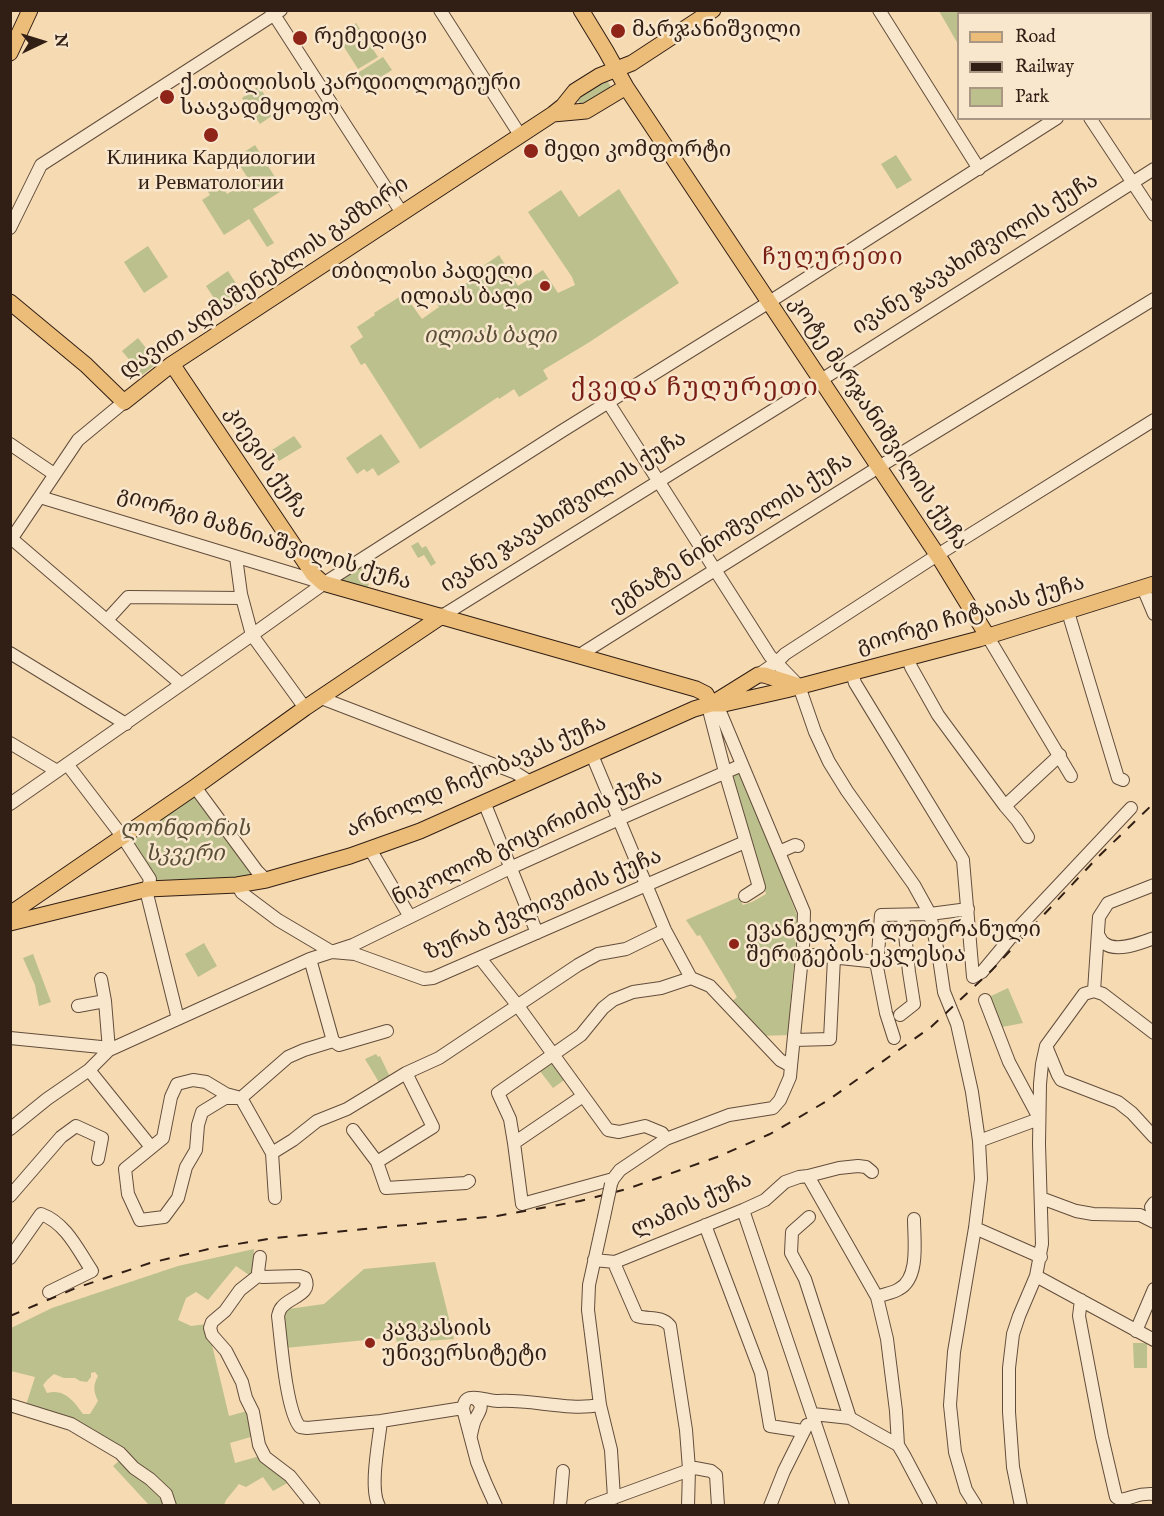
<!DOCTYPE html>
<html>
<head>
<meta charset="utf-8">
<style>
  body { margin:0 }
  #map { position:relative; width:1164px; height:1516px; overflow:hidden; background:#f6dab2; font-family:"IM FELL English",serif }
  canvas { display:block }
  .frame { position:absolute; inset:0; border:12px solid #311e14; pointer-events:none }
  .legend { position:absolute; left:957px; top:12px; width:195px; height:108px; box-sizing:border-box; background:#f9e7cd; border:2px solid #a99783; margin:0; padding:8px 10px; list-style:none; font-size:18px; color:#311e14 }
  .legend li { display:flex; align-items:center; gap:12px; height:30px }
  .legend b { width:30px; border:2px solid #a99783 }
  .north { position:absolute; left:12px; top:12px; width:60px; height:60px; -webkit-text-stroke:4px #f9e7cd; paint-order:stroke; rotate:86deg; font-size:16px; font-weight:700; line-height:24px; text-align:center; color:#311e14 }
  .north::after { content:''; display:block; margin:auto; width:21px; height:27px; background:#311e14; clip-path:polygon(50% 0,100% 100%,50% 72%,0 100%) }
</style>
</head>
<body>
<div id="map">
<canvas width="1164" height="1516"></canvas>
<div class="frame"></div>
<ul class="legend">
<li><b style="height:8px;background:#ebbd79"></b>Road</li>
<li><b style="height:8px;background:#311e14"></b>Railway</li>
<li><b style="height:16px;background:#bbc08d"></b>Park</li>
</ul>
<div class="north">N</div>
</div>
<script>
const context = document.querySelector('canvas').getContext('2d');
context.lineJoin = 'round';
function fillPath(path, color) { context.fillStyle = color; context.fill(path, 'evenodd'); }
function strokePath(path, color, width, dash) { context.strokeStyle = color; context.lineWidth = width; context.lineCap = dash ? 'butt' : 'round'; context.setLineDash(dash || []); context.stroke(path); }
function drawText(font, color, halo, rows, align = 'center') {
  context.font = font + ' "IM FELL English","Noto Serif Georgian",serif'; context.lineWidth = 5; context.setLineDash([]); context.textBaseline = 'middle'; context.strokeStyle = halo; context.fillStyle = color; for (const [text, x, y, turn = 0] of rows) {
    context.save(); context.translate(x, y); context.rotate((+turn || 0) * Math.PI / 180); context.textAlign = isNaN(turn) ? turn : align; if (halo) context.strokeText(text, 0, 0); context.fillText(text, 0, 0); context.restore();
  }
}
const green = new Path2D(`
  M939 11H991L986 13 958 14V44Z
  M356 23 378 57 358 69 337 36Z
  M383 57 392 70 365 87 356 74Z
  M607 80 611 87C606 97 591 105 580 104L578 101 579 97 601 81Z
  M259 86 276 113 260 124 242 98Z
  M255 145 283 190 253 209 274 243 267 247 249 219 224 235 202 200 210 195 207 190 220 182 227 194 249 180 235 158Z
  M896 155 912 180 897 189 881 164Z
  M619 189 679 283 588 343 543 370 548 379 519 397 514 389 499 399 498 397 420 449 365 363 361 365 350 346 363 337 357 327 375 315 374 313 404 294 422 319 439 307 437 304 481 273 479 269 499 255 518 286 543 270 558 293 575 285 572 277 528 212 561 190 579 217Z
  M148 246 168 277 144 293 124 262Z
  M228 271 246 299 224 313 206 286Z
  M138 338 158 363 142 375 122 351Z
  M381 434 400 462 378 476 373 468 367 472 364 469 357 474 346 458Z
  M294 436 302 447 279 461 272 450Z
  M418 542 422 548 426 546 436 563 431 566 424 555 418 558 411 546Z
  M369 557C374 568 369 581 367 592L336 583Z
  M742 771 800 923 793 973 788 1035 760 1036 729 1004 737 997 700 935 697 936 686 920 739 897 743 905 752 902 766 894 731 775Z
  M194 791 252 873 240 879 156 880 127 836Z
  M204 943 217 966 198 977 185 954Z
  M33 954 51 1002 39 1006 35 985 23 958Z
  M1008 988 1023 1023 1002 1027 989 997Z
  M376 1054 378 1057 380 1056 391 1079 380 1084 365 1059Z
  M553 1060 567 1078 553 1088 539 1070Z
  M254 1249 252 1277 236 1266 208 1300 196 1292 186 1298 178 1320 191 1326 207 1324 229 1416 247 1411 254 1436 230 1443 235 1463 260 1456 291 1481 273 1491 263 1477 246 1487 239 1484 226 1500 224 1505H149L113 1466 129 1453 93 1429 65 1415 26 1405 35 1377 11 1371V1328L52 1308 178 1266ZM95 1372 98 1376C93 1386 93 1390 98 1401L90 1414H83C74 1401 64 1388 47 1393L43 1385 47 1380 54 1374 64 1378H75L80 1381 87 1382 91 1377V1373Z
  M435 1262 454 1339 397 1343 396 1337 285 1348 281 1310 324 1304 364 1269Z
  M1133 1343H1147V1368H1134Z`);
const minor = new Path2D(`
  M271 10 402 213
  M440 10 520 135
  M879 10 979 169
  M1150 58 1154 56
  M1090 118 1154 215
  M10 228 41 165 281 10
  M608 402 770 656 799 686 815 732 829 762 847 791 914 885 930 914 939 958 944 992 957 1024 972 1092 979 1141 981 1179 975 1228 954 1352 950 1405 955 1452 966 1490 976 1506
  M10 444 54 474
  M40 497 320 582
  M12 539 181 684
  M10 541 78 440 124 402
  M236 557 241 594 252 635 305 708
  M1143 588 1154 614
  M1068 612 1118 778 1123 780
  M442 616 791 399 1154 169
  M107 620 128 597 242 598
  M988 637 1071 776
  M10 653 126 724
  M578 656 882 465 1154 299
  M908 658 911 667 938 715 1005 806 1017 820 1028 837
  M852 673 855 683 869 706 963 860 973 977 982 972 1022 924 1131 808
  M758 675 777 662 785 654 939 554 1154 420
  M321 698 516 773 530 782
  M711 704 710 714 725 772 759 887 745 896
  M10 743 57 771
  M592 755 665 930 691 978
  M67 764 122 836 150 879 147 894 178 1019
  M195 787 257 871 266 880
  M484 802 537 933
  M10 804 252 635 326 582 562 431 763 306 1057 118
  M1005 806 1060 755
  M370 849 410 917
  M779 852 795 845 798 846
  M237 885 242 893 278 920 332 952 355 954 424 979 433 978 745 842
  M1098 935C1100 937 1101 941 1104 943 1116 953 1141 943 1154 938
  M802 954 878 962
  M480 958 518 1006 608 1130 619 1132 645 1126 662 1133 666 1139
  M310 959 333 1041
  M691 978 710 986 780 1060 791 1066
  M101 979 105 1001 109 1050
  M1094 991 1099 917 1108 903 1154 885
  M1094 991 1103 994 1154 1033
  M985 1000 1009 1062 1039 1118
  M78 1006 105 1001
  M900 1015 914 1004 909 972 903 915
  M10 1038 101 1047 109 1050 310 959 353 945 510 868 619 819 742 765
  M894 1038 886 1013 877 967 881 915 930 914 968 909
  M794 1040 830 1039 834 958
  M333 1041 339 1045 387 1031
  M1046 1046 1058 1075 1061 1080 1118 1102 1132 1113 1154 1137
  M89 1070 151 1147
  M10 1129 47 1099 89 1070 109 1050
  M353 1130 377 1162 433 1127 406 1073
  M979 1141 1039 1119
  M514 1143 583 1096
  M272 1153 293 1140 317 1121 347 1109 406 1073 439 1058 578 965 598 954 626 949 665 930
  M377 1162 386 1188 466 1183 469 1181
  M808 1176 877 1297 887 1339 896 1411 898 1445
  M613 1179 522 1204 514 1143 510 1119 498 1093 581 1035 603 1008 613 1000 633 992 661 988 691 978
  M611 1184 613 1179 620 1170 666 1139 729 1115 773 1108 780 1100 790 1077 791 1066 803 947 804 912 721 714 711 704
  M10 1196 61 1137 76 1126 102 1138 98 1159
  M275 1198 272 1153 241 1098 226 1094 206 1082 193 1080 177 1084 171 1097 163 1138 125 1169 128 1194 140 1220 164 1217 178 1198 186 1167 196 1150 198 1125 202 1112 225 1098H241L288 1057 304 1050 333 1041
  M1041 1198 1076 1211 1093 1214 1140 1215 1154 1222
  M1154 1203 1151 1207 1154 1218
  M743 1210 843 1506
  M604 1217 589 1285 588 1310 600 1405 611 1450 614 1498
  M809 1217 792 1232 791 1253 805 1279 850 1418
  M705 1225 761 1373 770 1426 803 1431
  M975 1228 1041 1257
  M260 1257 258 1272 262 1277 299 1276 305 1278C313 1294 290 1297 282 1307 279 1310 279 1313 278 1316 281 1340 286 1411 300 1427L307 1428 381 1421 463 1408
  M10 1258 41 1214C66 1223 78 1250 92 1271L49 1292
  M594 1260 615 1262 743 1210 765 1200 785 1182 799 1177 808 1176 839 1168 858 1166 866 1167 872 1172
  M614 1263 637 1316C649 1320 661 1315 670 1326L686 1430 689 1469 688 1506
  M259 1275 240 1290 225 1311 212 1322 210 1328 212 1335 226 1351 242 1382 246 1398 253 1412 259 1445 265 1457 290 1476 314 1506
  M1036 1276 1154 1340
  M877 1297C884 1294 893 1293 899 1289 920 1278 914 1239 914 1219
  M1081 1300 1079 1316 1102 1437 1116 1497 1121 1500C1136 1497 1137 1493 1154 1494
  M1136 1331 1154 1289
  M10 1405 71 1424 120 1453 134 1468 150 1479 166 1494 170 1506
  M813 1414 850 1418 898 1445 904 1455 931 1506
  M471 1435C472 1430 473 1425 475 1420 479 1411 486 1406 474 1398
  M379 1506C369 1489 379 1441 381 1421
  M496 1506 486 1484 477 1462 463 1409C464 1404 464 1400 470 1398 478 1396 489 1401 498 1401 532 1399 567 1411 600 1405
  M560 1506 563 1471
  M591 1506 695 1468 711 1471 716 1475 718 1506
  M770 1506 784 1471 807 1425
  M1021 1506 1013 1467 1009 1412V1368L1013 1334 1019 1316 1036 1276 1042 1244 1039 1144 1040 1084 1042 1064 1046 1046 1084 994 1094 991`);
const major = new Path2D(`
  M581 10 606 51 626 87 942 562 988 637
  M10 53 30 10
  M553 114 586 111 626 87
  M10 302 86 365 124 402 172 364 553 114 563 106 575 91 599 76 632 63 713 10
  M172 364 313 574 323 583 696 689 706 694 711 704
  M713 703 758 675H764L799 686
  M10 914 195 787 305 708 442 616
  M10 923 148 889 237 885 266 880 350 856 420 831 694 709 711 704H724L786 690 979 639 1154 584`);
const rail = new Path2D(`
  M10 1316 76 1288 150 1263 213 1248 274 1238 497 1216 580 1201 627 1189 717 1157 770 1134 827 1101 931 1027 992 970 1097 858 1154 803`);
const minorBridge = new Path2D(`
  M604 1217 611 1184`);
const markers = [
  [618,31,8,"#8f2418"],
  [300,38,8,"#8f2418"],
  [167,97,8,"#8f2418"],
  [211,135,8,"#8f2418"],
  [531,151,8,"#8f2418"],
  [545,286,6,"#8f2418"],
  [734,944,6,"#8f2418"],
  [370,1343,6,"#8f2418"]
];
const poiNames = [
  ["მარჯანიშვილი",632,31],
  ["რემედიცი",314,38],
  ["ქ.თბილისის კარდიოლოგიური",180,84],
  ["საავადმყოფო",180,109],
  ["მედი კომფორტი",544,151],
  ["Клиника Кардиологии",211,159,"center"],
  ["и Ревматологии",211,184,"center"],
  ["თბილისი პადელი",533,273,"right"],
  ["ილიას ბაღი",533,298,"right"],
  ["ევანგელურ ლუთერანული",746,931],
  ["შერიგების ეკლესია",746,956],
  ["კავკასიის",382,1330],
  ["უნივერსიტეტი",382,1355]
];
const streetNames = [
  ["ივანე ჯავახიშვილის ქუჩა",976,255,-32],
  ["დავით აღმაშენებლის გამზირი",265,279,-34],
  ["კოტე მარჯანიშვილის ქუჩა",877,424,56],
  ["კიევის ქუჩა",265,463,56],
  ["ივანე ჯავახიშვილის ქუჩა",564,513,-32],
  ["ეგნატე ნინოშვილის ქუჩა",732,534,-32],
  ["გიორგი მაზნიაშვილის ქუჩა",264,540,17],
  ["გიორგი ჩიტაიას ქუჩა",971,616,-16],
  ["არნოლდ ჩიქობავას ქუჩა",477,778,-23],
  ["ნიკოლოზ გოცირიძის ქუჩა",528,839,-25],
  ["ზურაბ ქვლივიძის ქუჩა",544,906,-23],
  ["ლამის ქუჩა",692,1206,-24]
];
const parkNames = [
  ["ილიას ბაღი",490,337],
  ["ლონდონის",185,830],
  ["სკვერი",185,855]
];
const neighbourhoodNames = [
  ["ჩუღურეთი",833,259]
];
const quarterNames = [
  ["ქვედა ჩუღურეთი",695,390]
];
fillPath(green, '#bbc08d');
strokePath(minor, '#624d3c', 14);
strokePath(major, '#311e14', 17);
strokePath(minor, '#f9e7cd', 12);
strokePath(major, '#ebbd79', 15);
strokePath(rail, '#311e14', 2, [10, 10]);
strokePath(minorBridge, '#624d3c', 14, []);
strokePath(minorBridge, '#f9e7cd', 12);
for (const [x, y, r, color] of markers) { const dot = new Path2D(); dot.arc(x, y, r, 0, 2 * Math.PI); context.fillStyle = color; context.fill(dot); strokePath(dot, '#f9e7cd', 2); }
drawText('22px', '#311e14', '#f9e7cd', poiNames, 'left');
drawText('22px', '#311e14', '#f9e7cd', streetNames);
drawText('italic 22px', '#5a4f38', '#f9e7cd', parkNames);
context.letterSpacing = '1.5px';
drawText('24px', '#7a1f14', '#f9e7cd', neighbourhoodNames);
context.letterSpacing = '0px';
context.letterSpacing = '1.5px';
drawText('26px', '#7a1f14', '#f9e7cd', quarterNames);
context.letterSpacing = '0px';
</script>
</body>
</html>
